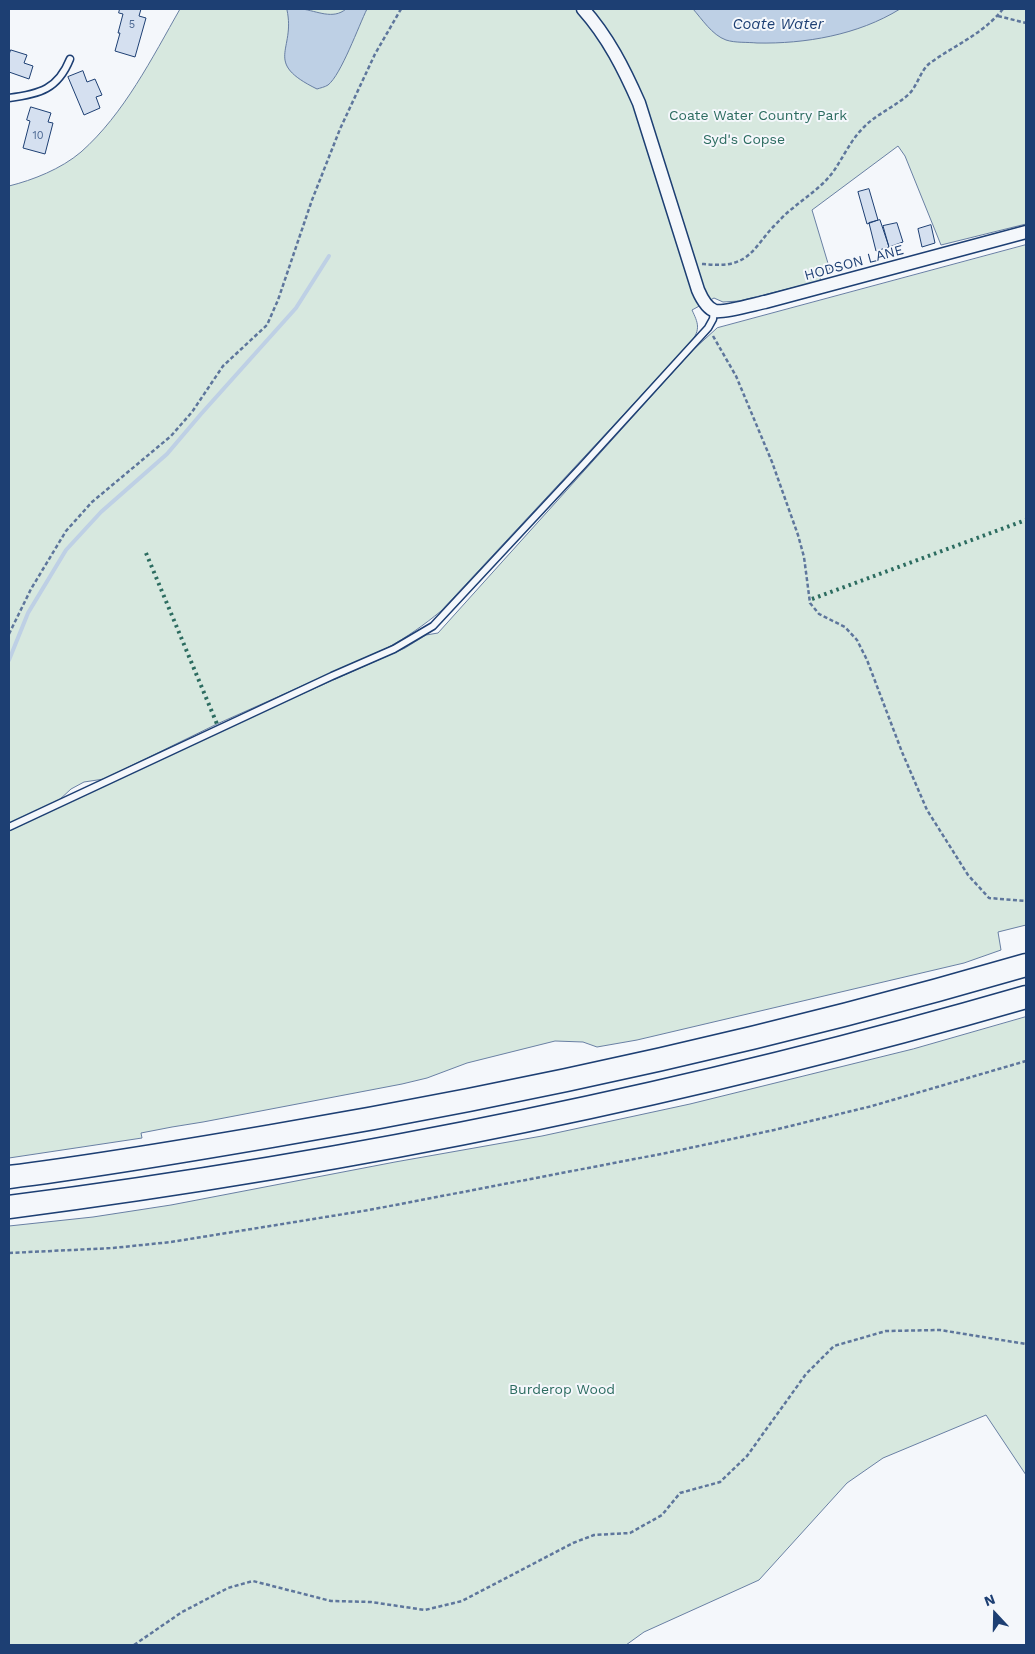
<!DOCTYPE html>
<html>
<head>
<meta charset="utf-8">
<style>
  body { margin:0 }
  #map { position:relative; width:1035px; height:1654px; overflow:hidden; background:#f4f7fb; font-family:"Work Sans",sans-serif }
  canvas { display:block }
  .frame { position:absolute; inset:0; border:10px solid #1d3f73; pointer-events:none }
  .north { position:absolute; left:970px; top:1589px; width:50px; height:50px; -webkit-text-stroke:4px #f4f7fb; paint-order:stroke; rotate:339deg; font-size:14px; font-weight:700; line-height:20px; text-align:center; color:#1d3f73 }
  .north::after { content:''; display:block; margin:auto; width:18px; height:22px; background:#1d3f73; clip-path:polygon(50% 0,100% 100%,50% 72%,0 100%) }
</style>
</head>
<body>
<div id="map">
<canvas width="1035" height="1654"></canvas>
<div class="frame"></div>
<div class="north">N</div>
</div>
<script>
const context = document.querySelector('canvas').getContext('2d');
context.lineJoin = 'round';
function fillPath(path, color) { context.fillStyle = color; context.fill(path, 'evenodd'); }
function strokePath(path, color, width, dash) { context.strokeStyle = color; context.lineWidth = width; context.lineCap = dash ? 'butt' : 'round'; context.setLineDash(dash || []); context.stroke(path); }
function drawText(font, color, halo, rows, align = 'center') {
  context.font = font + ' "Work Sans",sans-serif'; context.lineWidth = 4; context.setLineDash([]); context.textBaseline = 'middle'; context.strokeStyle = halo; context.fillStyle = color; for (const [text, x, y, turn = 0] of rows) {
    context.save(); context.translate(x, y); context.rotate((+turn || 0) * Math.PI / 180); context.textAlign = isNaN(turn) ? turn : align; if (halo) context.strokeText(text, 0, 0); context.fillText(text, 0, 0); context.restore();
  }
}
const green = new Path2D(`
  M180 9H1026V224L941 245 905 156 898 146 812 210 830 270 821 274 820 281 739 301 723 302 714 298 692 310C698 323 701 329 691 342L441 611C424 625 407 637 387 648L217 724 104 779 84 782 71 789 58 801 9 824V186C33 180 61 169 81 152 124 114 152 58 180 9Z
  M1026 245V925L998 932 1001 950 964 963 637 1040 597 1047 583 1042 555 1041 467 1063 427 1078 402 1084 203 1122 172 1127 141 1133 142 1138 9 1158V831L181 748 405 648 426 635 438 633 693 350 717 328Z
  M1026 1017V1475L986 1415 883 1458 847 1483 759 1580 644 1632 626 1645H9V1226L93 1217 171 1205 395 1162 542 1136 690 1104 913 1049Z`);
const water = new Path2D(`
  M290 9C294 9 299 8 302 9 317 11 333 20 346 9H367C359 25 341 75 328 85 325 87 320 88 317 89 262 62 296 51 287 10Z
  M693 9H900C858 35 805 44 757 43 747 42 735 43 726 40 712 35 702 19 693 9Z`);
const stream = new Path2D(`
  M9 660 28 613 66 550 101 512 167 454 201 414 296 308 329 256`);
const building = new Path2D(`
  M120 9H141L139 16 146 18 135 57 115 51 120 33H118L123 14 119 13Z
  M11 50 27 55 24 63 33 66 29 79 9 72V55Z
  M83 71 87 82 95 79 102 95 96 97 100 108 84 115 68 77Z
  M31 107 51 113 48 122 53 123 45 154 23 148 30 121 27 120Z
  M869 189 878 220 867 224 858 192Z
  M880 220 889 247 876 251 869 223Z
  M897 223 903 242 889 247 883 226Z
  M931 225 935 243 922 247 918 229Z`);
const path = new Path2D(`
  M998 16 1026 23
  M702 264C717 265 732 267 746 257 757 249 764 236 774 226 780 220 786 213 793 208 807 196 822 187 833 172 843 158 850 141 863 128 876 114 895 107 909 94 918 85 920 71 930 63 955 45 983 34 1003 9
  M713 336 736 376 772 462 798 535 804 557 810 603 819 614 845 627 857 640 867 660 902 752 927 810 968 875 989 898 1026 901
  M9 634 31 589 66 531 92 502 171 436 192 412 223 366 267 325 278 300 312 200 340 129 375 54 401 9
  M9 1253 113 1248 171 1242 369 1210 666 1153 774 1130 872 1106 1026 1061
  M134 1645 182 1612 228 1588 253 1581 331 1601 371 1602 425 1610 462 1601 573 1543 594 1535 630 1533 662 1515 680 1493 720 1482 747 1456 806 1374 834 1346 886 1331 940 1330 1026 1344`);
const service = new Path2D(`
  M9 98C40 94 58 89 70 59
  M9 827 332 676 394 649 433 626 584 464 708 328 713 319 714 311`);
const minor = new Path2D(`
  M583 9C608 37 624 69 639 103L698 290C701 297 706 308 715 311 724 313 755 304 765 302L1026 232`);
const motorway = new Path2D(`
  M9 1177C97 1166 185 1151 272 1136 526 1093 779 1037 1026 965
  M9 1207C351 1163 694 1093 1026 997`);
const hedge = new Path2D(`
  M146 553 217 724
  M812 599 1026 520`);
const numberNames = [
  ["5",132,25],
  ["10",38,136]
];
const parkNames = [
  ["Coate Water Country Park",758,116],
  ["Syd's Copse",744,140],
  ["Burderop Wood",562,1390]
];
const streetNames = [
  ["HODSON LANE",854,263,-15]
];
const waterNames = [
  ["Coate Water",778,25]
];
fillPath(green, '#d7e8df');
strokePath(green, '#687fa3', 1);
fillPath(water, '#bed0e5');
strokePath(water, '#687fa3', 1);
strokePath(stream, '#bed0e5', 4);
fillPath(building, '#d5e0f0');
strokePath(building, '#1d3f73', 1);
strokePath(service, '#1d3f73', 9);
strokePath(minor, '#1d3f73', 15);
strokePath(motorway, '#1d3f73', 25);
strokePath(path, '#5e769c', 2.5, [4, 2.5]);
strokePath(service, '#f4f7fb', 6);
strokePath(minor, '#f4f7fb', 12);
strokePath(motorway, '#f4f7fb', 22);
strokePath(hedge, '#2c6c60', 4, [2.5, 4]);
drawText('11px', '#4b6792', null, numberNames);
drawText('14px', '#2c6c60', '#f4f7fb', parkNames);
drawText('14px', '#1d3f73', '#f4f7fb', streetNames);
drawText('italic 15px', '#1d3f73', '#f4f7fb', waterNames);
</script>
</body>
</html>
